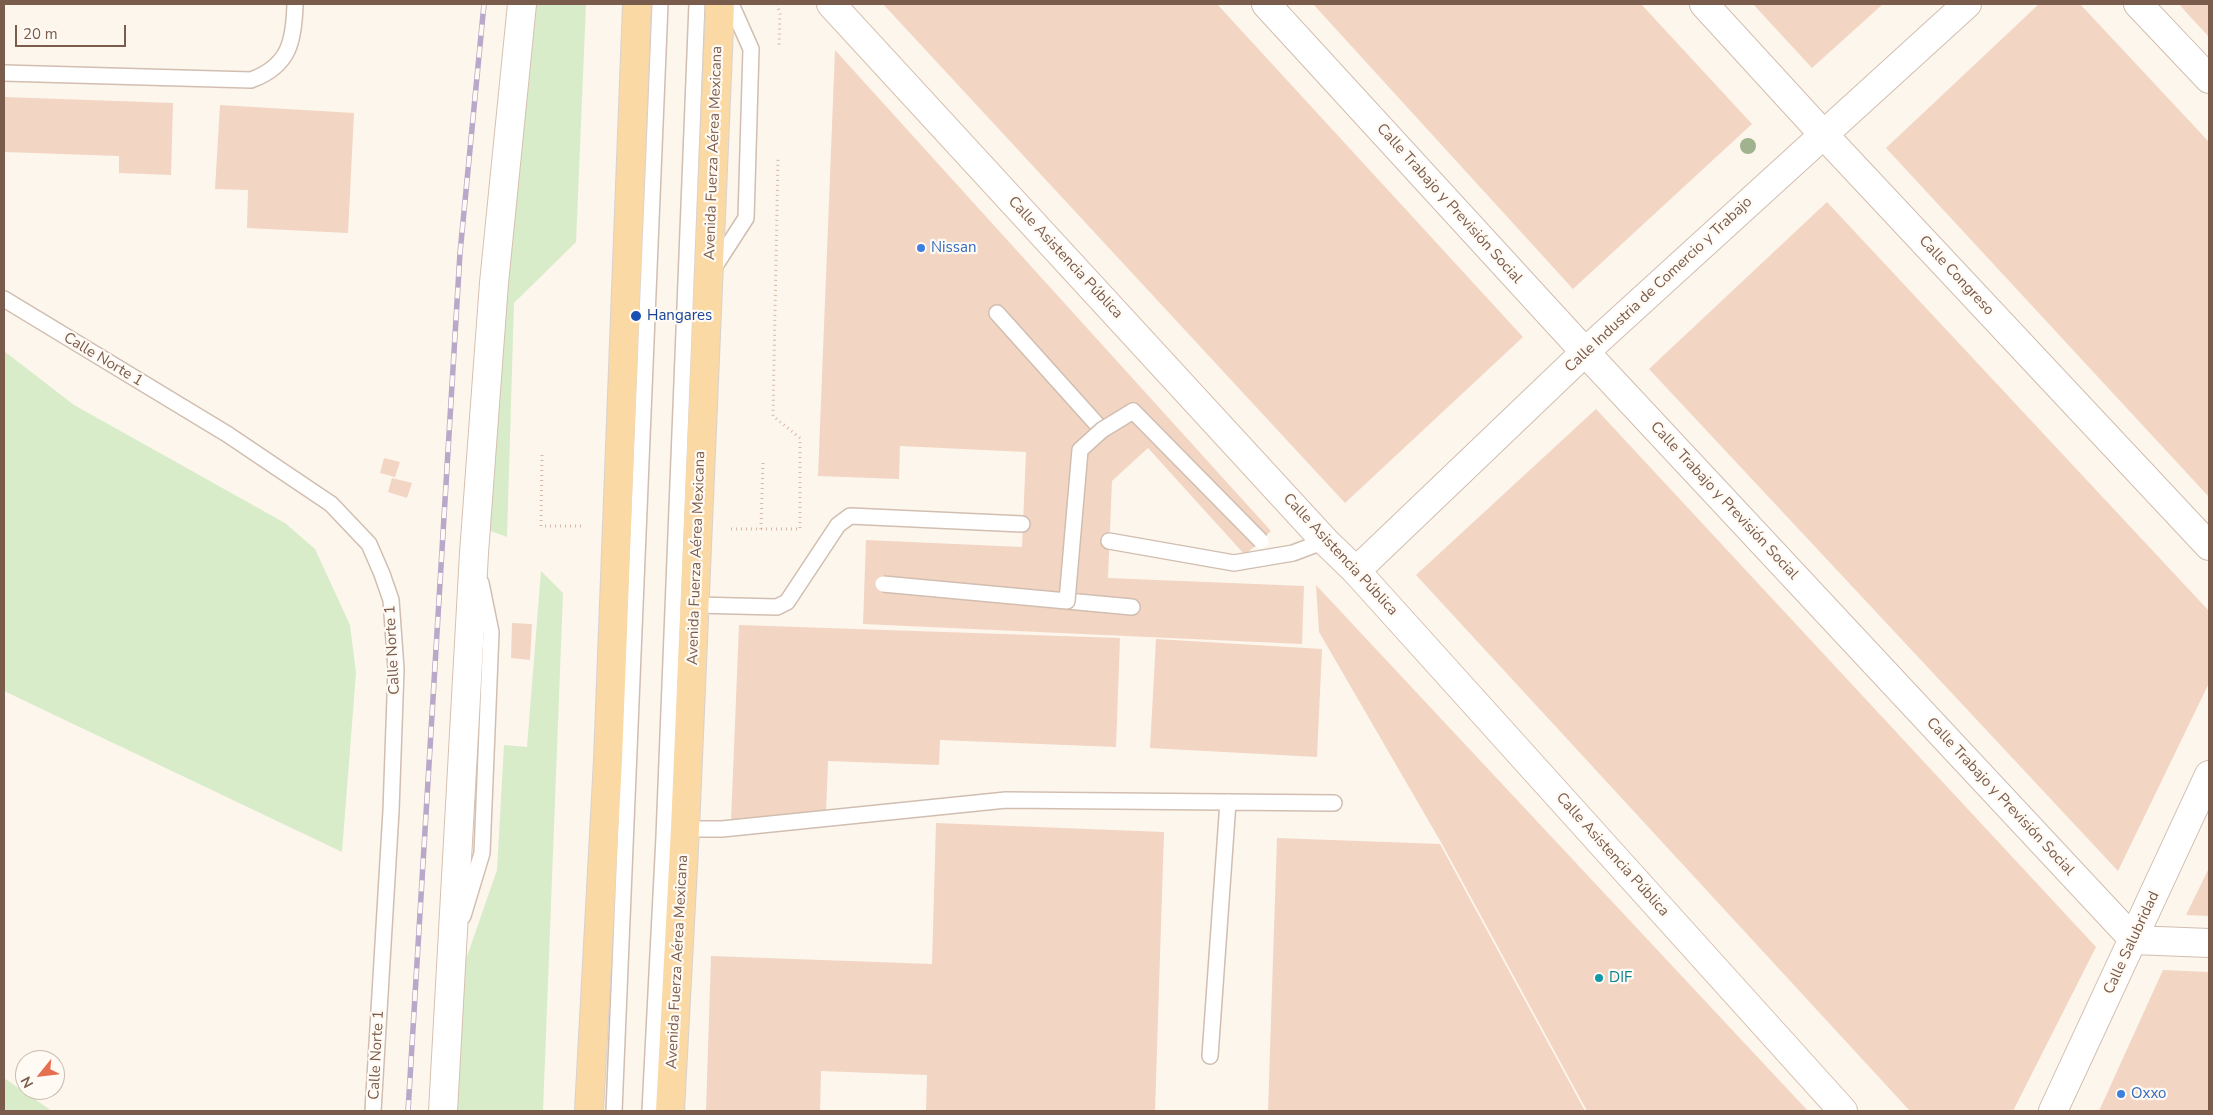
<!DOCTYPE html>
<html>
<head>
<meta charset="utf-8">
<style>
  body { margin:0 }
  #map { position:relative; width:2213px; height:1115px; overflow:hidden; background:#fdf6ec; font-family:"Nunito Sans",sans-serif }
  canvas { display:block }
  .frame { position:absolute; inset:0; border:5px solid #7a5c4d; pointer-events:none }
  .north { position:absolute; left:15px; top:1050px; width:50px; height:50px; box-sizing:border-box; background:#fffaf3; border:1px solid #cabbb1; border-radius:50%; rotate:241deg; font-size:14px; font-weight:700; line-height:20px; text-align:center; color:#7a5c4d }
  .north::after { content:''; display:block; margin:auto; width:18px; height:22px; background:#e76f51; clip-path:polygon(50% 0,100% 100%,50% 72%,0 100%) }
  .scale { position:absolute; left:15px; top:25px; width:111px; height:22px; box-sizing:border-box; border:2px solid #7a5c4d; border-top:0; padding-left:6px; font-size:15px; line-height:18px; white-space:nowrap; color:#7a5c4d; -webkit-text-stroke:4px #fffaf3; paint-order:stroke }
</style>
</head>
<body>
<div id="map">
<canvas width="2213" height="1115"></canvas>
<div class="frame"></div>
<div class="north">N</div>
<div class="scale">20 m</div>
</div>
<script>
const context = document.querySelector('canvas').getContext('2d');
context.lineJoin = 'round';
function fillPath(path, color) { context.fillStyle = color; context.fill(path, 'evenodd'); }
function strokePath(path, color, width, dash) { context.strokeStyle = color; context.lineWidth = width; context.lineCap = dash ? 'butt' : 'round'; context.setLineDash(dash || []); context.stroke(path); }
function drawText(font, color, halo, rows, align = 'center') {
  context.font = font + ' "Nunito Sans",sans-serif'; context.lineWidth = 4.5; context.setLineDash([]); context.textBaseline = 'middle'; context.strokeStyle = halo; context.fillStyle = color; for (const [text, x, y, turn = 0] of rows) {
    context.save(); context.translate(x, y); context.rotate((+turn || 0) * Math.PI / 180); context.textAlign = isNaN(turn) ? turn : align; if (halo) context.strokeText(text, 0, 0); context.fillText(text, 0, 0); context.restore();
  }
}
const green = new Path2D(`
  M528 4H586L576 242 514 303 507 537 482 528Z
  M4 351 74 405 285 523 315 549 350 625 356 673 342 852 4 691Z
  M541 571 563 593 543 1111H449L457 985 497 870 504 745 527 747Z
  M4 1078 52 1111H4Z`);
const building = new Path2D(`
  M883 4H1217L1523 337 1345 503Z
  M1313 4H1641L1752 124 1573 289Z
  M1753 4H1883L1812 68Z
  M2039 4H2080L2209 142V497L1886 148Z
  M2179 4H2209V37L2185 11Z
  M835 50 1271 531 1245 555 1148 448 1112 481 1108 578 1304 586 1302 644 863 624 866 540 1022 547 1026 452 900 446 899 479 818 476Z
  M4 97 173 103 171 175 119 173V156L4 152Z
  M220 105 354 113 348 233 247 228 248 190 215 189Z
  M1827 202 2209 611V683L2118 871 1649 369Z
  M1596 409 2096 947 2013 1111H1910L1416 575Z
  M384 458 400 462 395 477 380 473Z
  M392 478 412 483 407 498 388 492Z
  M1316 585 1808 1111H1587L1442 844 1319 632Z
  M512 623 532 624 530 660 511 658Z
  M739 625 1120 638 1116 747 940 740 939 765 828 761 826 812 731 821Z
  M1156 639 1322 649 1317 757 1150 748Z
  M936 823 1164 832 1155 1111H926L927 1075 821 1071 820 1111H706L711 956 932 964Z
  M1277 838 1440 844 1585 1111H1268Z
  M2209 868V916L2186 915Z
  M2163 970 2209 972V1111H2099Z`);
const path = new Path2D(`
  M777 4 780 14 779 45
  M542 455 541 526H584
  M731 529H800V438L773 416 778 157
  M761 529 763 460`);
const lane = new Path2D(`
  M4 73 251 80C290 66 294 40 295 4
  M713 269 746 218 751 49 731 4
  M4 299 227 434 331 504 369 544 382 574 391 600 396 669 391 811 373 1111
  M997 313 1102 430
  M1109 541 1234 563 1293 553 1325 541
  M1067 601 1132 607
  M695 605 777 607 787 602 838 525 850 516 1022 524
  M685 829H722L1006 800 1334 803
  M463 916 482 853 491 632 481 583
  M1210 1056 1228 802
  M614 1111 660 4
  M650 1111 664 837 697 4`);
const street = new Path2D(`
  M1266 4 1585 352 2134 940 2209 943
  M1704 4 1824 135 2209 546
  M2138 4 2209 79
  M1356 571 1585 352 1967 4
  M2053 1111 2209 775`);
const secondary = new Path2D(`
  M831 4 1325 541 1356 571 1843 1111
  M443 1111 474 553 494 283 522 4`);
const primary = new Path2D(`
  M589 1111 608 760 637 4
  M670 1111 685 829 720 4`);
const rail = new Path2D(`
  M408 1111 460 253 484 4`);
const laneBridge = new Path2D(`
  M883 584 1067 601 1080 450 1102 430 1133 411 1261 541`);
const trees = [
  [1748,146]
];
const markers = [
  [921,248,5,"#3f7fe0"],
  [636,316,6,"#1a4fb4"],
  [1599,978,5,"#0f9aa8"],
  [2121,1094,5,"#3f7fe0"]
];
const streetNames = [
  ["Avenida Fuerza Aérea Mexicana",714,153,-88],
  ["Calle Trabajo y Previsión Social",1449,204,48],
  ["Calle Asistencia Pública",1065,258,47],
  ["Calle Congreso",1956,276,47],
  ["Calle Industria de Comercio y Trabajo",1659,285,-43],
  ["Calle Norte 1",103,360,31],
  ["Calle Trabajo y Previsión Social",1724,501,47],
  ["Calle Asistencia Pública",1340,555,47],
  ["Avenida Fuerza Aérea Mexicana",697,558,-88],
  ["Calle Norte 1",393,650,-93],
  ["Calle Trabajo y Previsión Social",2000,797,47],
  ["Calle Asistencia Pública",1612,855,48],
  ["Calle Salubridad",2132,943,-65],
  ["Avenida Fuerza Aérea Mexicana",678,962,-87],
  ["Calle Norte 1",377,1055,-87]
];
const shopNames = [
  ["Nissan",931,248],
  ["Oxxo",2131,1094]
];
const transitNames = [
  ["Hangares",647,316]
];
const cultureNames = [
  ["DIF",1609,978]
];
fillPath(green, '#d8ecc9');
fillPath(building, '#f3d5c3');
strokePath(lane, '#d1beb0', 18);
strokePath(street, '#d1beb0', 30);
strokePath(secondary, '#d6c0b0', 30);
strokePath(primary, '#dad1cd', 30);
strokePath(path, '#d9b8a5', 3, [1, 4]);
strokePath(lane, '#fff', 15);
strokePath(street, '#fff', 28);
strokePath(secondary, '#fff', 28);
strokePath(primary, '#fbd9a5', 28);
strokePath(rail, '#b9a8c9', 5.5);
strokePath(rail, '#fffaf3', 4, [11]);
strokePath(laneBridge, '#d1beb0', 18, []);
strokePath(laneBridge, '#fff', 15);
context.fillStyle = '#a0b28e';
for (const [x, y] of trees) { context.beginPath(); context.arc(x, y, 8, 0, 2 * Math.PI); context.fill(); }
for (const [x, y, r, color] of markers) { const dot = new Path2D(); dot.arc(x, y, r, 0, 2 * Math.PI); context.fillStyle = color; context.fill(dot); strokePath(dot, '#fffaf3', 2); }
drawText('15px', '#7a5c4d', '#fffaf3', streetNames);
drawText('15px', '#366cbe', '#fffaf3', shopNames, 'left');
drawText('15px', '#164399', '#fffaf3', transitNames, 'left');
drawText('15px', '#0d838f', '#fffaf3', cultureNames, 'left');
</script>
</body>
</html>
